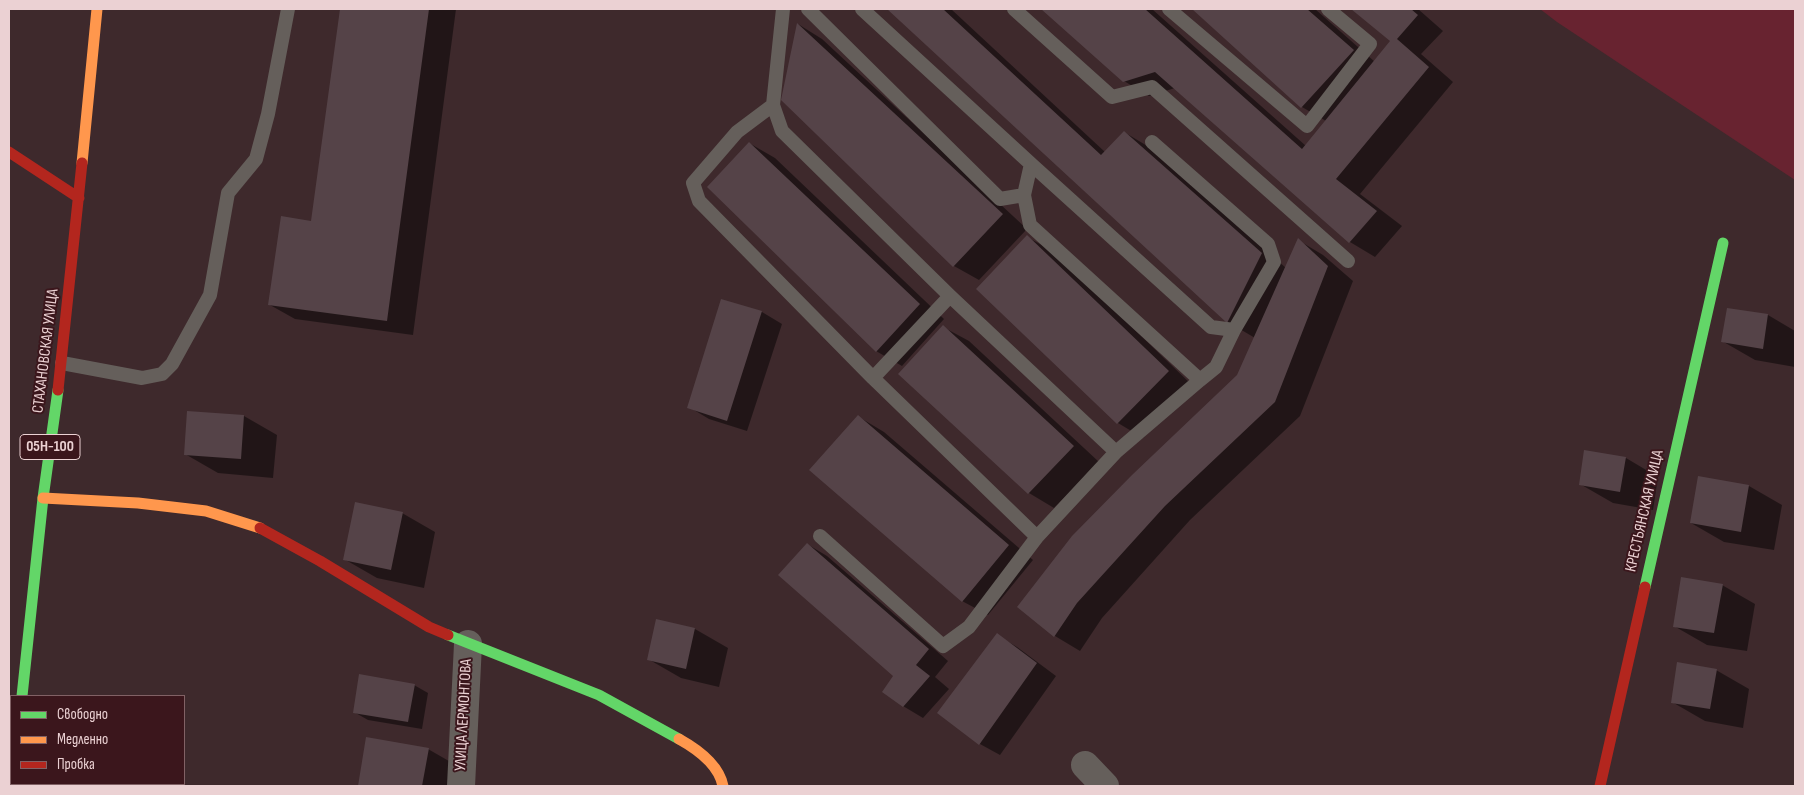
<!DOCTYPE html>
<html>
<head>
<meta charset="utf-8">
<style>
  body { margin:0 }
  #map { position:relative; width:1804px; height:795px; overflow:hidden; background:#3e292c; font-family:"Sofia Sans Condensed",sans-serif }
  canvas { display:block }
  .frame { position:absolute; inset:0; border:10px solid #ebd1d3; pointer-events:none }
  .legend { position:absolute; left:10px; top:695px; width:175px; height:90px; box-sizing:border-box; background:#3b161c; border:1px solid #816165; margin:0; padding:6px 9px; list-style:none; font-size:15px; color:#ebd1d3 }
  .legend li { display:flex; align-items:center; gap:10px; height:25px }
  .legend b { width:25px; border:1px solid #816165 }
</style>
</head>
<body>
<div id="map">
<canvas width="1804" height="795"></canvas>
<div class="frame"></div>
<ul class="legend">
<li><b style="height:6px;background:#63d668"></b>Свободно</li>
<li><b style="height:6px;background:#ff974d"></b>Медленно</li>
<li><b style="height:6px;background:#b3261e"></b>Пробка</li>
</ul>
</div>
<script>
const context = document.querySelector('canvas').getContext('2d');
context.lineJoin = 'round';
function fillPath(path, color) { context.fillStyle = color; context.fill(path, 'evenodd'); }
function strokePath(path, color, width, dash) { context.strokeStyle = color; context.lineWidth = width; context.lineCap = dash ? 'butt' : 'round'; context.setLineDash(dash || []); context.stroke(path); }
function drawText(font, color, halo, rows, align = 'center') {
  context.font = font + ' "Sofia Sans Condensed",sans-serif'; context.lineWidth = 4; context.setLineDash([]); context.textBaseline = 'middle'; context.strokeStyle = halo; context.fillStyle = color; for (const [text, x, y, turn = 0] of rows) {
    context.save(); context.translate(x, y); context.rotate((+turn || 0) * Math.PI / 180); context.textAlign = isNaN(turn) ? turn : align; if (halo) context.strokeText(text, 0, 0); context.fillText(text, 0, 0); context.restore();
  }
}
const green = new Path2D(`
  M1540 9H1795V180L1557 22Z`);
const shadow = new Path2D(`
  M341 9H456L413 335 295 319 270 305 312 222Z
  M889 9H951L1105 152 1124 132 1149 147 1286 268 1298 240 1323 255 1353 281 1300 416 1190 520 1102 618 1080 651 1055 636 1018 607 1238 375 1255 338 1228 322Z
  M1043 9H1152L1306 146 1326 121 1302 107 1194 9H1315L1375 62 1392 41 1353 9H1418L1443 31 1421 54 1453 82 1360 194 1402 226 1375 257 1350 242 1175 88 1149 96 1124 81Z
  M798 24 822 39 1027 229 979 280 954 266Z
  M749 143 775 158 944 319 902 366 876 351Z
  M1027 237 1053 251 1193 386 1143 438 1118 423 978 289Z
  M722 300 762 312 782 324 747 431 709 419 689 407Z
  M1728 309 1768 315 1795 331V367L1755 360 1722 341Z
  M943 327 969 341 1099 462 1054 508 1029 493Z
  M244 416 277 435 273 478 218 473 185 454Z
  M859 417 884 432 1033 560 988 615 962 601Z
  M1626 458 1658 477 1653 510 1613 503 1580 484Z
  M1749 486 1782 505 1774 550 1724 542 1691 523Z
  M402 513 435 532 424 588 377 578 344 559Z
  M807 544 827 556 948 661 935 677 949 689 923 718 903 706 895 676Z
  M1722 585 1755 604 1747 651 1707 645 1674 626Z
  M657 621 695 629 728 648 719 687 681 678 648 659Z
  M997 635 1017 647 1056 676 1000 755 980 744Z
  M1716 670 1749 689 1743 728 1705 721 1672 702Z
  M414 685 428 693 422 729 368 720 354 712Z
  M367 739 428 749 461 768 458 786H359Z`);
const building = new Path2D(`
  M340 9H429L387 321 268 305 281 216 311 221Z
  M887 9H943L1101 155 1124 131 1262 253 1227 323Z
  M1041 9H1145L1302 149 1390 41 1351 9H1411L1418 15 1397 39 1429 67 1336 179 1377 211 1349 243 1155 72 1123 82Z
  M1192 9H1307L1354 50 1301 108Z
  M797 23 1003 214 953 267 781 100Z
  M749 142 920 304 876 352 707 187Z
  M1027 235 1169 371 1117 424 976 289Z
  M1298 238 1328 266 1275 402 1165 506 1077 603 1054 637 1017 607 1072 536 1132 475 1237 375Z
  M721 299 762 311 727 421 687 408Z
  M1727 308 1768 314 1763 349 1721 342Z
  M943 325 1074 446 1028 494 898 374Z
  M187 411 244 415 241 459 184 455Z
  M858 415 1009 545 962 602 809 470Z
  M1584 450 1626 457 1620 492 1579 485Z
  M1698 476 1749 485 1741 532 1690 523Z
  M355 502 403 512 391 570 343 560Z
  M807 543 929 649 916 665 930 676 903 707 882 692 893 676 778 575Z
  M1681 577 1723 584 1714 633 1673 627Z
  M656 619 695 628 686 669 647 660Z
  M997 633 1037 663 979 745 937 713Z
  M1677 662 1717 669 1710 709 1671 703Z
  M359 674 415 684 408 722 353 713Z
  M366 737 429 748 422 786H358Z`);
const lane = new Path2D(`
  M783 9 773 105 737 132 693 183 699 201 873 378 1037 537
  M808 9 1000 199 1024 195 1031 164 862 9
  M1014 9 1112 97 1152 87 1348 261
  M1169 9 1307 126 1370 44 1328 9
  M773 105 782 131 950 296 1116 452 1200 380
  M1031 164 1211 327 1234 330 1274 262 1268 244 1152 142
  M1024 195 1030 225 1200 380 1216 367 1234 330
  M62 363 142 378 162 374 172 364 210 295 228 193 256 159 268 114 288 9
  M873 378 950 296
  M820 536 943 646 969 627 1037 537 1116 452`);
const street = new Path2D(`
  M1085 765 1105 786
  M461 786 468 644`);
const fast = new Path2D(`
  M1645 587 1723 243
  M448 635 599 695 679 739
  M22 696 43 498 58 390
  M12 786 13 784`);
const slow = new Path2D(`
  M82 163 97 9
  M43 498 138 503 206 511 260 528
  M679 739C697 749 719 765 723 786`);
const jam = new Path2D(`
  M9 152 79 198
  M58 390 82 163
  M260 528 320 561 429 627 448 635
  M1600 786 1645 587`);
const shields = [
  [50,447,60]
];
const shieldNames = [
  ["05Н-100",50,447]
];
const streetNames = [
  ["СТАХАНОВСКАЯ УЛИЦА",46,351,-83],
  ["КРЕСТЬЯНСКАЯ УЛИЦА",1645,511,-77],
  ["УЛИЦА ЛЕРМОНТОВА",464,715,-87]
];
fillPath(green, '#682330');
fillPath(shadow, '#0007');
fillPath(building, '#554348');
strokePath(lane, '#655f5b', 14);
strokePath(street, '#655f5b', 28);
strokePath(fast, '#63d668', 11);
strokePath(slow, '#ff974d', 11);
strokePath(jam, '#b3261e', 11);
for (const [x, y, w] of shields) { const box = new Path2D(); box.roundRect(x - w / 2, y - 12.5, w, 25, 4); context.fillStyle = '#3b161c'; context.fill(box); strokePath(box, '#ebd1d3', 1); }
drawText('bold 15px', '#ebd1d3', null, shieldNames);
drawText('16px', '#ebd1d3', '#3b161c', streetNames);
</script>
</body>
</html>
